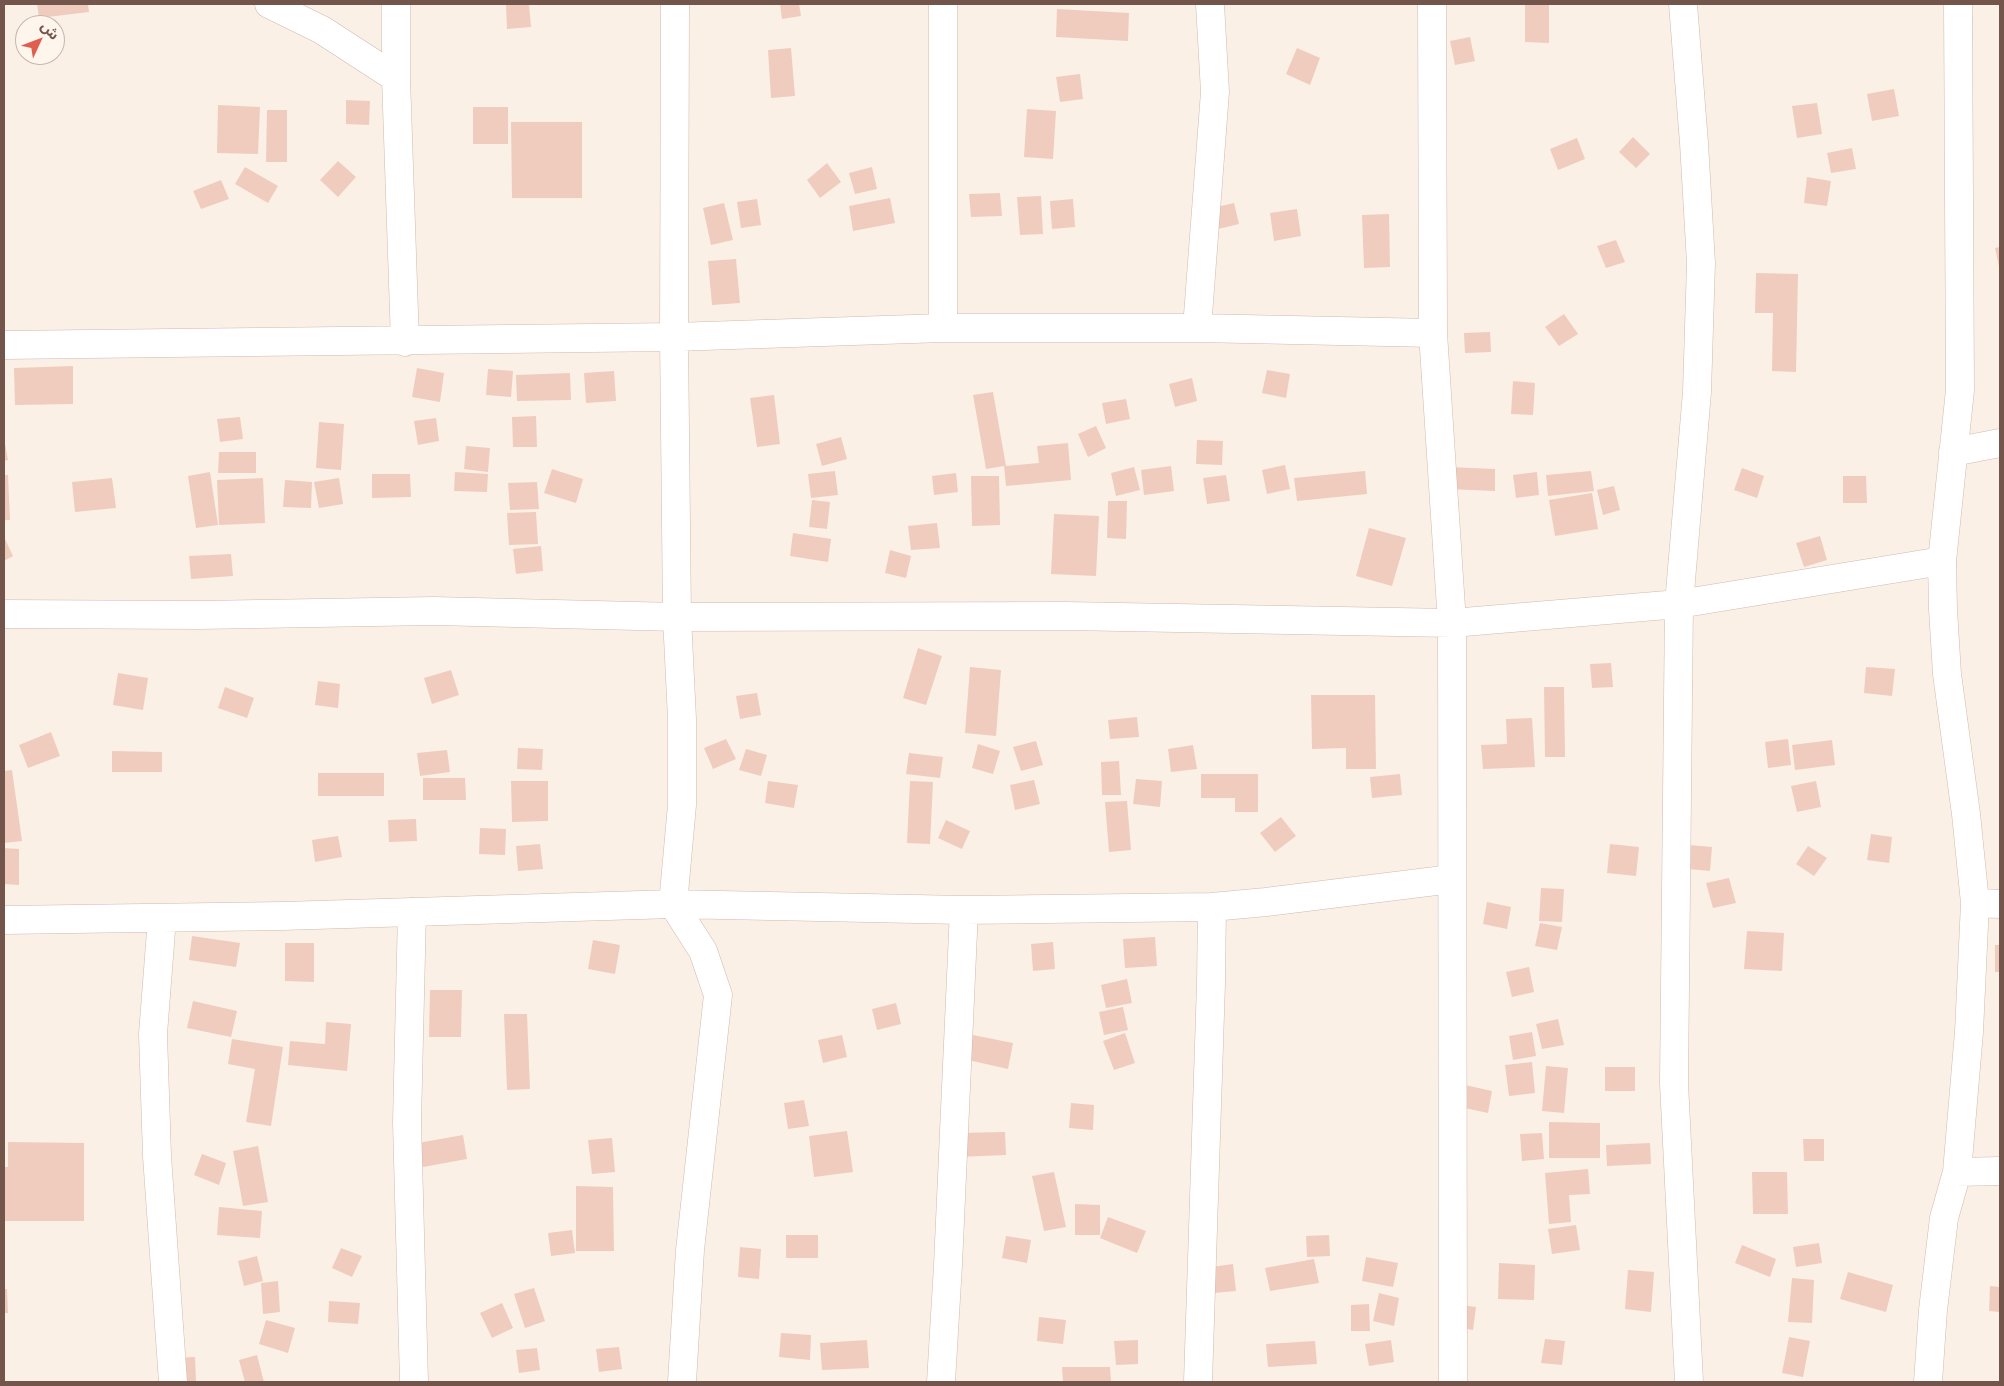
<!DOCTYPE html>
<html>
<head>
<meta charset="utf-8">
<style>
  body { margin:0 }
  #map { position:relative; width:2004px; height:1386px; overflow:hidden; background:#fbf0e6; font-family:"Exo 2","Noto Sans Arabic",sans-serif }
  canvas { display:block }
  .frame { position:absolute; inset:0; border:5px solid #73554b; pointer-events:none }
  .north { position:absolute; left:15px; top:15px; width:50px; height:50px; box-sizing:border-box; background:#fef5ec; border:1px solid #c6b5ac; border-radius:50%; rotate:47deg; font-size:14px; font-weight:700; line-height:20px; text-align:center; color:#73554b }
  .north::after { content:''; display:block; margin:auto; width:18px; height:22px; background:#e05e50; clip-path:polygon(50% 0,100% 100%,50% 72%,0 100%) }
</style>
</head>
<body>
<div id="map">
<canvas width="2004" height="1386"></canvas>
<div class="frame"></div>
<div class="north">ش</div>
</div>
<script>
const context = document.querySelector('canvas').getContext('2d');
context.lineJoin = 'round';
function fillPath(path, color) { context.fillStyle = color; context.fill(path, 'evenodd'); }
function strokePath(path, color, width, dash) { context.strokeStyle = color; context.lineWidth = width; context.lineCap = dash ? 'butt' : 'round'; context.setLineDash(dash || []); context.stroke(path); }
const building = new Path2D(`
  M37 4H88L89 12 39 18Z
  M506 4H529L531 27 507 29Z
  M780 4H799L801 16 782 19Z
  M1525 4H1549V43L1525 42Z
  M1057 9 1129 13 1128 41 1056 37Z
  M1470 37 1475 61 1455 65 1450 41Z
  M791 48 795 96 771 98 768 50Z
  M1297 48 1320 58 1310 85 1286 74Z
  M1080 74 1083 99 1060 102 1056 77Z
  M1894 89 1899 116 1872 121 1867 94Z
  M346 100 370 101 369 125 346 124Z
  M1817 103 1822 134 1797 138 1792 106Z
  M218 105 260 107 258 154 217 153Z
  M473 107H508V144H473Z
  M1027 109 1056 111 1053 159 1024 157Z
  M267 110H287V162H266Z
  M511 122H582V198H512Z
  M1633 137 1650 154 1636 168 1619 152Z
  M1577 138 1585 159 1558 170 1550 149Z
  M1852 148 1856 169 1831 173 1827 153Z
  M338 161 356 177 338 197 320 180Z
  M827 163 841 182 820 198 807 180Z
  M245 167 278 186 268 203 235 184Z
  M872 167 877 189 855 194 849 173Z
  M1807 177 1831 181 1827 206 1804 203Z
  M221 180 229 199 201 209 193 191Z
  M1000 193 1002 216 971 217 969 194Z
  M1041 196 1043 234 1020 235 1017 197Z
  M890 198 895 223 853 231 849 206Z
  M757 199 761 225 741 228 737 202Z
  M1073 199 1075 227 1052 229 1050 201Z
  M724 203 733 240 711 245 703 208Z
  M1234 203 1239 224 1214 230 1208 209Z
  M1297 209 1301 236 1274 241 1270 213Z
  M1389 214 1390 267 1364 268 1362 215Z
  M1616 240 1625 262 1606 268 1597 246Z
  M2000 247V266H1999L1995 248Z
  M736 259 740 303 712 305 708 261Z
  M1756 273 1798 274 1796 372 1772 371 1773 313H1755Z
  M1564 314 1578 334 1559 346 1545 327Z
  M1490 332 1491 352 1465 353 1464 333Z
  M73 366V404L15 405 14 368Z
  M417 368 444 373 440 402 412 397Z
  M488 369 513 371 511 397 486 395Z
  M1267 370 1290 374 1286 398 1262 393Z
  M614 371 616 401 586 403 584 373Z
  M570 373 571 400 517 401 516 375Z
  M1192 378 1197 401 1175 407 1169 384Z
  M1513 381 1535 383 1533 415 1511 414Z
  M993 392 1006 466 1039 463 1037 446 1068 443 1071 480 1006 486 1004 466 986 469 973 395Z
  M774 395 780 444 757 447 750 398Z
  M1126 399 1130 419 1106 424 1102 403Z
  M536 416 537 447H513L512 417Z
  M240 417 243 439 220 442 217 419Z
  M436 418 439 441 418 445 414 421Z
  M319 422 344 424 341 470 316 468Z
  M1096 426 1106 448 1088 457 1078 434Z
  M841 437 847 459 822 466 816 444Z
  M4 438 8 460 4 461Z
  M1197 440 1223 441 1222 465 1196 464Z
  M466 446 490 448 488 472 464 469Z
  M219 452H256V473H218Z
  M1285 465 1290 489 1267 494 1262 470Z
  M1171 466 1174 491 1144 495 1141 470Z
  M1134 467 1140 490 1116 496 1111 473Z
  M1448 467 1495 469V491L1447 489Z
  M1742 468 1764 476 1757 498 1734 490Z
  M552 469 583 479 576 503 544 493Z
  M835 471 838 495 811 498 808 474Z
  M1365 471 1367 494 1297 501 1294 478Z
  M1591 471 1594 491 1548 496 1546 475Z
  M210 472 218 525 196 528 188 476Z
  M455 472 488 474 487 492 454 491Z
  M1537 472 1539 495 1516 498 1513 475Z
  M956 473 958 492 934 495 932 476Z
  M372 474H410L411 497 372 498Z
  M4 475H8L10 520H4Z
  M1226 475 1230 501 1207 504 1203 478Z
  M971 476H999L1000 525 972 526Z
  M1843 476H1866L1867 503H1843Z
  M112 478 116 508 75 512 72 482Z
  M263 478 265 523 219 525 217 480Z
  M339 478 343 504 319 508 314 482Z
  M285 480 312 482 311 508 283 507Z
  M537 482 539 509 510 510 508 483Z
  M1614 486 1620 510 1603 515 1597 490Z
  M1592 493 1598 529 1555 536 1549 500Z
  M812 500 830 502 827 529 809 527Z
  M1108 501H1127L1126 539 1107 538Z
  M536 512 538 544 509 545 507 513Z
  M1054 514 1099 516 1096 576 1051 574Z
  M937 523 940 548 911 550 908 526Z
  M1369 528 1406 538 1392 586 1356 576Z
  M793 533 831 539 828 562 790 556Z
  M1820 536 1827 560 1804 567 1796 543Z
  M4 537 13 556 4 561Z
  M541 546 543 571 516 574 513 549Z
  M890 550 911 556 906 578 885 573Z
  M231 554 233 576 191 579 189 556Z
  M918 648 942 656 926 705 903 698Z
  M1611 663 1613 687 1592 688 1590 664Z
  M970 667 1001 670 996 736 965 733Z
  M1866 667 1895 669 1892 696 1864 693Z
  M451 670 459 695 432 704 424 678Z
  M118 673 148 678 143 710 113 705Z
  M318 681 340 684 338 708 315 705Z
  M225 687 254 698 247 718 218 708Z
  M1544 687H1564L1565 757H1545Z
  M757 693 761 715 740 719 736 696Z
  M1311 695H1375L1376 769H1346V748L1312 749Z
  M1137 717 1139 737 1110 739 1108 720Z
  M1532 718 1535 767 1483 769 1481 745 1507 744 1506 719Z
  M51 732 60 756 28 768 19 745Z
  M726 739 736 759 713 769 704 748Z
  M1788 739 1791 765 1768 768 1765 742Z
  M1832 740 1835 765 1795 770 1792 745Z
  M1036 741 1043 765 1021 771 1013 747Z
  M978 744 1000 751 993 774 972 768Z
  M1193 745 1197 769 1171 772 1168 749Z
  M518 748 543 749 542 770 517 769Z
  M746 749 767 755 761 776 739 770Z
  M447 750 450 772 420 776 417 753Z
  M112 751 162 752V772H112Z
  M909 753 943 757 940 778 906 774Z
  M1119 761 1121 795H1102L1101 762Z
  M12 770 22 841 4 843V771Z
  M318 773H384V796H318Z
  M1201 774H1258V812H1235V798H1201Z
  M1400 774 1402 795 1372 798 1370 777Z
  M423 778H465L466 800H423Z
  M1136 779 1162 781 1160 807 1133 804Z
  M1034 780 1040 804 1015 810 1010 785Z
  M511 781H548V821L512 822Z
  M768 781 798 785 794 808 765 803Z
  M910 781 933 782 930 844 907 843Z
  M1816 781 1821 807 1797 812 1791 786Z
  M1127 801 1131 850 1109 852 1105 802Z
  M1281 817 1296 836 1275 852 1260 833Z
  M416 819 417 841 389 842 388 820Z
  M946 820 970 831 962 849 938 838Z
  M480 828 506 829 505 855 479 854Z
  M1871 834 1892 837 1889 863 1867 860Z
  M338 836 342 857 315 862 312 840Z
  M540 844 543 869 518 871 516 846Z
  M1610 844 1639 847 1636 876 1607 873Z
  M1689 845 1712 847 1710 871 1688 869Z
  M1808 846 1827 858 1814 876 1796 864Z
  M4 848 19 849V885L4 884Z
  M1729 878 1736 903 1713 908 1706 883Z
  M1541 888 1564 889 1562 922 1539 921Z
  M1487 902 1511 907 1507 929 1483 924Z
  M1540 923 1562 927 1557 950 1535 946Z
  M1747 931 1784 933 1782 971 1744 969Z
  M192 936 240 943 236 967 189 960Z
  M1155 937 1157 966 1125 968 1123 939Z
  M593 940 620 945 615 974 588 969Z
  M1053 942 1055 969 1033 971 1031 944Z
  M285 943H314V982L285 981Z
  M1995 945H2000V972H1995Z
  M1529 967 1534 992 1512 997 1506 972Z
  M1127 979 1132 1003 1106 1008 1101 985Z
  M430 990H462L461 1037H429Z
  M193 1001 237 1011 231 1037 187 1028Z
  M896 1003 901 1024 877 1030 872 1009Z
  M1123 1007 1128 1030 1104 1035 1099 1012Z
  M504 1014H527L530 1089 507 1090Z
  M1558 1019 1564 1045 1542 1049 1536 1024Z
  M326 1022 351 1024 347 1071 288 1065 290 1041 325 1044Z
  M1532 1032 1536 1056 1513 1060 1509 1036Z
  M1125 1033 1135 1063 1114 1070 1103 1041Z
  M842 1035 847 1057 823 1063 818 1040Z
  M973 1035 1013 1043 1008 1069 968 1060Z
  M232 1039 283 1047 271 1126 246 1122 255 1069 228 1064Z
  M1532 1062 1535 1093 1509 1096 1505 1065Z
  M1546 1066 1568 1068 1564 1113 1542 1111Z
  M1605 1067H1635V1091H1605Z
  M1465 1085 1492 1091 1488 1113 1460 1107Z
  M804 1100 809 1126 788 1129 784 1103Z
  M1071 1103 1094 1105 1093 1130 1069 1128Z
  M1549 1122 1600 1123V1158H1549Z
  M847 1131 853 1172 814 1177 809 1136Z
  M1005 1132 1006 1155 958 1157 957 1133Z
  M1542 1133 1544 1159 1522 1161 1520 1134Z
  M463 1135 467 1159 423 1167 418 1143Z
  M612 1138 615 1172 592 1174 588 1140Z
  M1803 1139H1824V1161H1804Z
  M8 1142 84 1143V1221H4V1167H8Z
  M1650 1143 1651 1164 1607 1166 1606 1145Z
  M258 1146 268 1202 243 1206 233 1151Z
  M202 1154 226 1163 219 1185 194 1175Z
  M1588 1169 1590 1194 1569 1195 1571 1222 1549 1224 1545 1173Z
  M1054 1172 1066 1227 1044 1231 1032 1176Z
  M1752 1172H1787L1788 1214H1753Z
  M576 1186 613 1187 614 1251H576Z
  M1075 1204 1100 1205V1235H1075Z
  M219 1207 262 1211 260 1238 217 1235Z
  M1108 1217 1146 1231 1137 1253 1100 1238Z
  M1576 1225 1580 1250 1552 1254 1548 1229Z
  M572 1230 575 1253 551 1256 548 1233Z
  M786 1235H818V1258H786Z
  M1329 1235 1330 1256 1307 1257 1306 1236Z
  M1006 1236 1031 1240 1027 1263 1002 1258Z
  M1819 1243 1822 1263 1796 1267 1793 1247Z
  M1742 1245 1776 1259 1770 1277 1735 1263Z
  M740 1247 761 1249 759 1279 738 1277Z
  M341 1248 362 1256 352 1277 332 1268Z
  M257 1256 263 1281 244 1286 238 1261Z
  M1366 1257 1398 1263 1393 1287 1362 1281Z
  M1314 1259 1319 1283 1270 1291 1265 1268Z
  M1499 1263 1535 1265 1534 1300 1498 1299Z
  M1233 1264 1236 1291 1214 1293 1211 1267Z
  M1628 1270 1654 1272 1651 1312 1625 1309Z
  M1848 1272 1893 1285 1886 1312 1840 1299Z
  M1792 1278 1814 1280 1812 1323 1788 1322Z
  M278 1281 280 1312 263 1314 261 1283Z
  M1990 1286 2000 1287V1312L1989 1311Z
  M534 1288 545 1321 525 1328 514 1294Z
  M4 1289H7L8 1313H4Z
  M1379 1293 1399 1298 1394 1326 1373 1321Z
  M329 1301 360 1303 358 1324 328 1322Z
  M502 1303 513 1328 492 1338 480 1313Z
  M1369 1304 1370 1331H1351V1305Z
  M1452 1304 1476 1307 1473 1330 1449 1326Z
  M1039 1317 1066 1320 1063 1344 1037 1341Z
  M266 1320 295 1328 288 1353 259 1344Z
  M781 1333 811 1335 810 1360 779 1357Z
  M1789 1337 1810 1341 1803 1377 1782 1373Z
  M1545 1339 1565 1341 1562 1365 1541 1363Z
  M867 1340 869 1368 822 1370 820 1343Z
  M1138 1340V1364L1116 1365 1114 1341Z
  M1391 1340 1394 1362 1369 1366 1365 1344Z
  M1315 1341 1317 1364 1268 1367 1266 1344Z
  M619 1347 622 1369 599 1372 596 1349Z
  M537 1348 540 1370 519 1373 516 1350Z
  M257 1355 264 1382H245L239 1360Z
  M195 1357 196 1381 169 1382 168 1358Z
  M1062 1367H1110L1111 1382H1063Z`);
const minor = new Path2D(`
  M269 4 322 30 396 78
  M396 4V78L405 342
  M675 4 674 337 677 617 682 719V805L673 904 703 951 718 995 690 1250 682 1382
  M943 4V328
  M1432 4 1433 333 1452 623 1453 1382
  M1683 4 1694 143 1701 263 1697 392 1679 604 1674 1083 1689 1382
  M1197 328 1215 92 1210 4
  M4 345 674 337 943 328H1197L1433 333
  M1953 452 2000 443
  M4 614 200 615 434 611 677 617 1066 616 1452 623 1679 604 1942 561
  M1975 903 2000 904
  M412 912 407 1122 414 1382
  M162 918 153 1034 157 1156 173 1382
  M4 920 283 916 673 904 964 910 1212 907
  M1957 1172 2000 1171
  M941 1382 948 1265 964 910
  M1198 1382 1211 983 1212 907 1266 902 1452 879
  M1928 1382 1933 1310 1944 1218 1957 1172 1969 1032 1975 903 1966 814 1947 674 1943 609 1942 561 1960 390 1958 4`);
fillPath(building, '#f0ccbe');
strokePath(minor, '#cfb9af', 29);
strokePath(minor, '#fff', 28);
</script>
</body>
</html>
